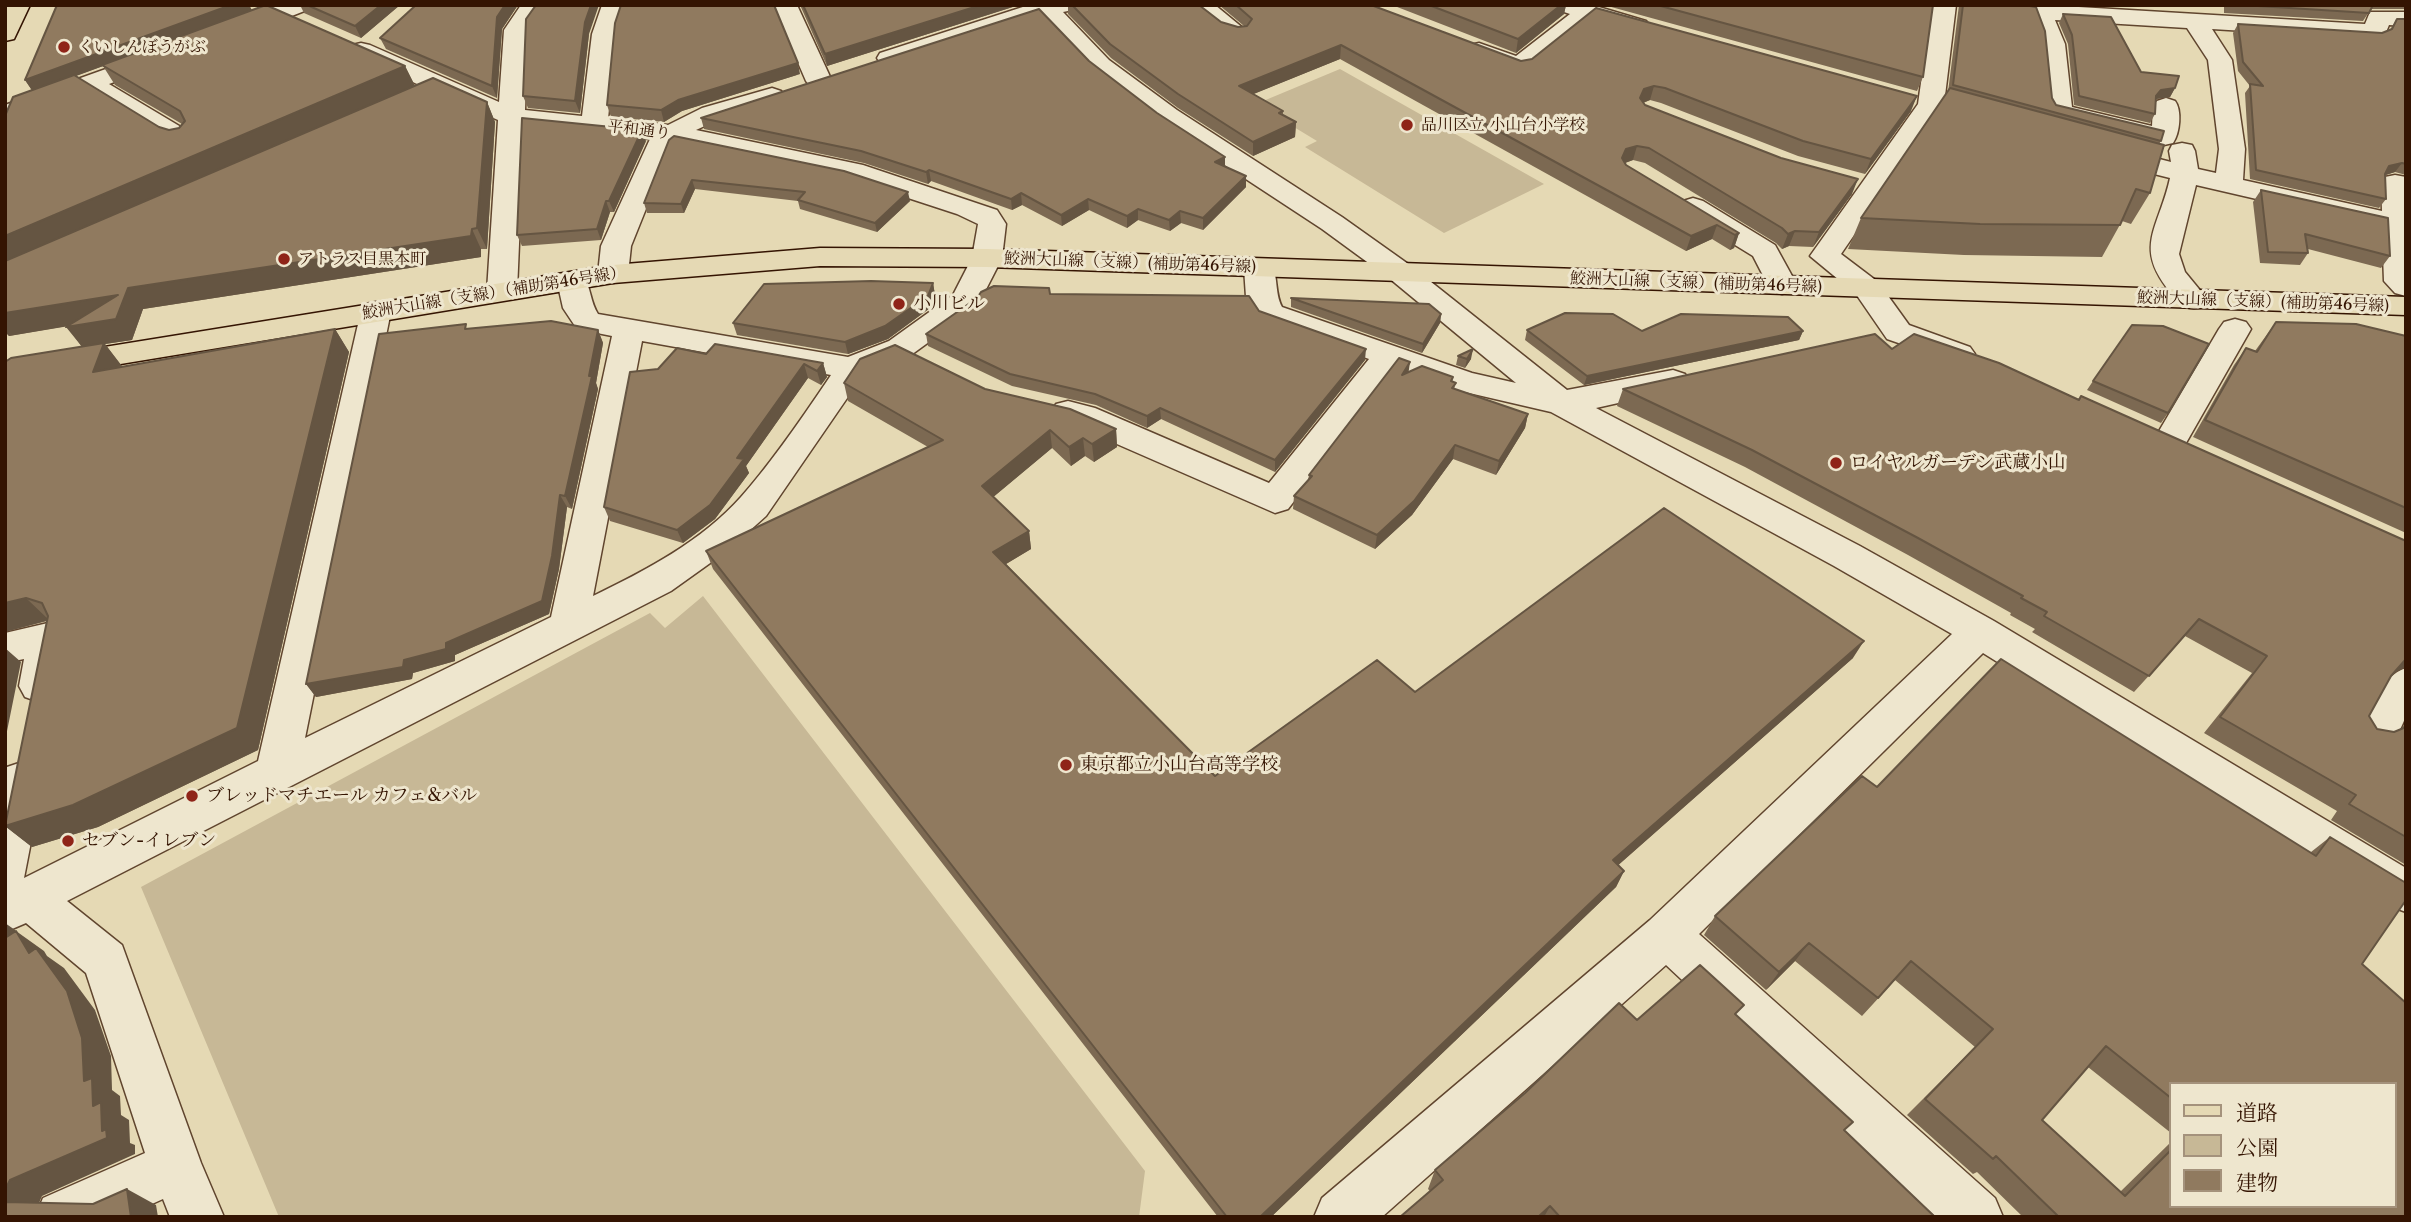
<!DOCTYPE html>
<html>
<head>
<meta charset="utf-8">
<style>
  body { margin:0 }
  #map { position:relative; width:2411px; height:1222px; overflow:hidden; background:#e5d9b4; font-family:"Libre Caslon Text","Noto Serif JP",serif }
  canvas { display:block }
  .frame { position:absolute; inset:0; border:7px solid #341402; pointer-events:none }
  .legend { position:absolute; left:2169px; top:1082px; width:228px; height:126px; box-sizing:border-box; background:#eee6ce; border:2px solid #a4927c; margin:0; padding:9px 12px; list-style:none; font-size:21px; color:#341402 }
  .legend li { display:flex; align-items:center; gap:14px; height:35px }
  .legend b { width:35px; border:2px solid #a4927c }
</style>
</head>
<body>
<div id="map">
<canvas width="2411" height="1222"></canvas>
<div class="frame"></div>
<ul class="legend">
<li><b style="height:9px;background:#e5d9b4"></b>道路</li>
<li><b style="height:19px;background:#c7b896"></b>公園</li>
<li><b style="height:19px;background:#907a5f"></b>建物</li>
</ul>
</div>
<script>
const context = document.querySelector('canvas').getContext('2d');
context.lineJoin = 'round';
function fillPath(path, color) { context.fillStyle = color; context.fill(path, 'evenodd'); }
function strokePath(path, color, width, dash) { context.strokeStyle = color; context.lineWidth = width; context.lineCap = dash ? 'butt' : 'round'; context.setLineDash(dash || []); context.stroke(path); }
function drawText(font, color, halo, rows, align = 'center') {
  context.font = font + ' "Libre Caslon Text","Noto Serif JP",serif'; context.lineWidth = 6; context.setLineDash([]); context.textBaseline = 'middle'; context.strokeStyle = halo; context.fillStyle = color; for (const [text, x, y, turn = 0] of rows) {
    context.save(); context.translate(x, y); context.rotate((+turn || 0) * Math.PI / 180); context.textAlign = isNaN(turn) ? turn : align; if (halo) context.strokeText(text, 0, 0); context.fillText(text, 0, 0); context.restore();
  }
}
const green = new Path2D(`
  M1340 69 1544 184 1444 233 1305 147 1317 141 1256 104Z
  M703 596 1145 1171 1139 1217H279L141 887 650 613 665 628Z`);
const minor = new Path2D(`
  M277 5H310L307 10 243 35 235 37 227 35 223 30 227 25Z
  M521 5H545L528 30 525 110 582 116 592 34 602 5H626L616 34 608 119 668 125 702 108 772 88 781 91 785 96 781 101 720 119 696 130 863 165 997 210 1006 224 1002 258 977 307 911 355 863 375 766 516 727 551 671 591 67 901 122 945 201 1163 224 1217H170L163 1199 123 1217H35L43 1198 145 1153 86 973 26 923 5 932V771L7 767 22 762 37 767 43 780 24 878 258 761 361 311 365 304 376 302 387 304 391 311 305 738 551 617 612 336 577 329 563 308 557 281 561 275 572 272 583 275C591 287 590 302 598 314L848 357 889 341 953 295 972 258 978 224 957 214 847 178 677 143 670 149 631 246 628 274 624 280 613 283 602 280 598 274 601 246 650 139 524 126 517 291 513 297 502 300 491 297 487 291 498 120 352 55 349 50 352 45 361 43 370 45 499 102 504 30ZM642 341 831 375C805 414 772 462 741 497 702 541 645 571 593 596Z
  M773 5H797L832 81 828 86 819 89 810 86 806 81Z
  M1029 5H1076L1073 10 1063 12 1109 60 1177 110 1342 217 1411 266 1567 390 1673 370 1685 374 1689 381 1685 388 1596 408 1860 546 1994 621 2406 868V912L2390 906 1983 653 1699 934 1995 1198 2003 1217H1936L1666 965 1382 1217H1314L1322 1198 1650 920 1952 634 1834 566 1551 412 1452 389 1396 369 1288 509 1275 513 1071 424 1056 420 1051 412 1056 404 1068 401 1095 408 1269 483 1369 359 1259 320 1246 297 1244 268 1248 262 1259 259 1270 262C1279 275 1274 292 1282 307L1472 373 1516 383 1389 278 1322 229 1159 122 1091 70 1041 17 898 63 889 65 880 63 877 58 880 53Z
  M1189 5H1215L1249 33 1245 38C1227 43 1199 20 1189 5Z
  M1555 5H1592L1646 21 1650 26 1646 31 1638 33 1592 20 1528 71 1519 73 1510 71 1470 55 1467 50 1470 45 1479 43 1516 56 1570 14 1558 10Z
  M1932 5H1956L1944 104 1841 254 1878 282 1909 325 1970 347 1975 354 1970 361 1959 364 1887 339 1856 294 1810 256 1918 104Z
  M1963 5H2045L2365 24 2370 12H2406V26L2389 25 2384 37 2376 39 2212 29 2232 60 2245 149 2243 180 2382 211 2381 183 2385 177 2395 175 2406 177V296L2395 293 2384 281 2382 228 2196 185 2179 254 2185 272 2208 300 2204 307C2188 311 2182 307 2172 294 2132 247 2159 229 2170 178L2098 160 2094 154 2098 148 2108 146 2171 162 2169 151 2172 145 2182 143 2192 145 2195 151 2198 169 2216 173 2219 149 2208 60 2187 28 2055 20 2065 44 2072 107 2152 126 2153 106 2157 101 2166 98 2175 101C2182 110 2180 133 2173 143L2164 145 2051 118 2047 112 2041 44 2031 18 1974 12 1966 10Z
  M159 50 168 52 171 57 168 62 109 84 191 133 195 139 191 145 182 147 173 145 87 92 5 122V105Z
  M1693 198 1703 201 1775 245 1797 285 1793 291 1782 294 1771 291 1753 256 1683 213 1679 207 1683 201Z
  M2235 319 2246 322 2251 329 2186 443 2181 451 2169 455 2157 451 2152 443 2219 329 2224 322Z
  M48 623 62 627 68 638 59 686 53 697 39 702 25 697 19 686 24 659 5 663V633Z
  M2406 668C2406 682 2410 705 2405 718 2397 741 2382 751 2359 743L2353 731C2365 709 2382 676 2406 668Z`);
const major = new Path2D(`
  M6 5H30L14 39 5 41Z
  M820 248 987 249 2406 297V315L987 267 820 266 613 283 5 383V363L613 265Z`);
const wall = new Path2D(`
  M57 5H249L252 10 405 66 415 86 487 102 495 122 487 249H481V257L143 309 132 340 105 344 122 367 335 329 349 352 258 750 98 827 32 847 5 826 47 621 5 632V362L82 347 67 326 9 336 6 332 32 90 25 80ZM103 66 115 85 182 124 179 128 169 130 159 127 75 76Z
  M300 5H400L361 38 304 13Z
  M416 5H518L502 29 497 98 386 49 380 38Z
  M800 5H1019L827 66Z
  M1068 5H1199L1221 22 1238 27 1244 26 1219 5H1371L1521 61 1911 111 1865 174 1798 156 1661 103 1650 100 1643 103 1645 105 1852 194 1813 247 1789 246 1782 249 1776 243 1645 163 1633 160 1625 163 1626 165 1739 233 1734 248 1730 250 1712 239 1686 251 1340 59 1253 94 1283 111V115L1296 122 1295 137 1253 156 1178 108 1111 58 1068 14Z
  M1392 5H1566L1564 14 1516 53Z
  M1604 5H1933L1923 77 1917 91Z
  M1959 5H2024L2052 98 2056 105 2161 141 2159 144 2150 193 2131 224 2122 221 2102 257 1964 255 1848 249 1861 218 1948 92Z
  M2224 5H2406V9H2371L2363 21 2224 13Z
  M2063 14 2141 72 2175 88 2170 97 2156 99 2155 114 2150 123 2074 105 2068 44 2059 23Z
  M2397 19H2406V175L2395 172 2385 175 2386 199 2379 208 2250 179 2245 93 2250 86 2238 71 2233 33 2238 24 2382 33 2390 30Z
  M589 34 580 113 528 108 523 96Z
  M1089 61 1225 166 1246 187 1203 230 1181 223 1170 231 1138 220 1127 228 1089 210 1062 226 1022 205 1012 210 931 181 928 184 864 163 704 129 701 118Z
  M800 74 682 111 664 122 611 117 607 105Z
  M669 140 910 201 877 232 800 209 798 201 695 189 684 213H647L644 203Z
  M646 141 614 212H610L601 240 522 246 517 235Z
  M2261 190 2390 256 2381 268 2308 249V253L2300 265 2260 263 2253 202Z
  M933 283 935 295 930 308 888 339 848 354 737 335 733 323Z
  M1050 294 1259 311 1365 360 1275 472 1161 419 1147 428 1096 405 1012 386 928 346 926 334 977 298Z
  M1291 298 1441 314 1440 323 1422 353 1291 307Z
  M2276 322 2406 336V533L2193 437 2234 365 2246 348 2255 351Z
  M468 329 598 330 603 343 596 383 598 389 572 509 567 507 559 569 549 614 455 655V661L413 673 412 679 316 697 306 684Z
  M1527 330 1642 331H1803L1799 340 1584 385 1525 340Z
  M1892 349 2393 673 2369 716 2377 729 2394 732 2401 729 2406 722V865L2331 820 2337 811 2204 733 2252 673 2185 636 2134 692 2032 632 2035 629 2010 615 2011 613 1908 555 1745 467 1617 406 1623 389Z
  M706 354 823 363 827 377 821 385 808 378 746 466 749 473 715 519 683 543 610 521 604 507 658 369Z
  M1458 356 1471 359 1465 368 1456 365Z
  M1408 372 1453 377 1452 382 1456 383 1454 389 1528 414 1525 428 1496 475 1453 459 1412 515 1375 549 1293 509 1294 496 1308 480 1309 475Z
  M2093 381 2168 413 2161 423 2087 390Z
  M844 383 985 389 1116 429 1117 447 1094 462 1085 456 1071 466 1052 448 993 497 1029 531 1031 549 1006 564 1215 776 1415 692 1853 658 1618 865 1624 871 1616 887 1271 1217H1218L713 569 706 551 928 447 848 401Z
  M1877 787 2311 852 2330 837 2362 964 2406 1217H2023L1977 1172 1973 1174 1907 1115 1975 1047 1895 980 1862 1016 1795 961 1766 990 1704 935 1715 916ZM2088 1067 2171 1133V1084L2395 1206H2171V1142L2120 1192 2042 1120Z
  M1737 1016 1844 1130 1935 1217H1400L1430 1191 1428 1189 1435 1170 1637 1020Z`);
const shadedWall = new Path2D(`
  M231 5H249L252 11 33 92 25 80Z
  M381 5H400L361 38 355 26Z
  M505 5H518L502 29 497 98 492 86 497 17Z
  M591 5H599L589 34 580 113 575 101 585 22Z
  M981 5H1019L827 66 825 54Z
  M1561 5H1566L1564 14 1516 53 1518 39Z
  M1341 45 1340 59 1239 100V86Z
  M798 63 800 74 682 111 664 122 661 110 678 100Z
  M405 66 415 86 5 264V236Z
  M1654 86 1650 100 1640 104V98L1644 89Z
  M2175 88 2170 97 2156 99V96L2161 90Z
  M1917 96 1911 111 1865 174 1871 159Z
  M487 102 495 122 487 249 477 228Z
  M1296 122 1295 137 1253 156V142Z
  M642 130 646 141 614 212 609 201Z
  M1637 146 1633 160 1622 164V158L1626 149Z
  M1225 157V169L1215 162Z
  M2402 163 2395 172 2383 176 2389 166Z
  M929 170 931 181 928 184 926 172Z
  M1246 176V187L1203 230V218Z
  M1858 179 1852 194 1813 247 1819 232Z
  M692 180 695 189 684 213 681 204Z
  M908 192 910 201 877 232 875 223Z
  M1021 193 1022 205 1012 210 1011 199Z
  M1088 199 1089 210 1062 226 1061 215Z
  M606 201 610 212 601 240 597 229Z
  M1138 209V220L1127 228V216Z
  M1180 211 1181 223 1170 231 1169 220Z
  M1717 225 1712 239 1686 251 1691 236Z
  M472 229 481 249V257L143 309 132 340 105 344 122 366 93 372 83 348 66 327 117 318 9 336 5 332V313L128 288Z
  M1795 231 1789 246 1782 249 1788 234Z
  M1739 233 1734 248 1730 250 1735 235Z
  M933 283 935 295 930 308 888 339 848 354 845 342Z
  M1441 314 1440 323 1422 353 1423 344Z
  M335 329 349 352 258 750 98 827 32 847 5 826Z
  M598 330 603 343 596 383 598 389 572 509 565 496Z
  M1803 331 1799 340 1584 385 1587 376Z
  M1366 349 1365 360 1275 472V460Z
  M1473 349 1471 359 1465 368 1467 359Z
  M1410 362 1408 376 1402 375Z
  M823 363 827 377 821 385 817 371Z
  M804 364 808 378 746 466 749 473 715 519 683 543 677 530 737 458Z
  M1160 408 1161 419 1147 428V416Z
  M1528 414 1525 428 1496 475 1499 461Z
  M1116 429 1117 447 1094 462 1092 444Z
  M1050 430 1052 448 985 504 982 486Z
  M1083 438 1085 456 1071 466 1069 447Z
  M1455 445 1453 459 1412 515 1375 549 1377 535Z
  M560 495 567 507 559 569 549 614 455 655V661L413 673 412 679 316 697 306 684 404 660Z
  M1029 531 1031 549 996 570 993 552Z
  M26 598 49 620 5 632V603Z
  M1864 641 1853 658 1606 876 1613 860Z
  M5 648 21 662 5 741Z
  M2406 659V667L2388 676Z
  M1624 871 1616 887 1271 1217H1260Z
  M5 923 15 930 18 934 16 931 44 951 47 956 64 968 95 1010 111 1056 112 1090 120 1096 121 1115 129 1120 130 1143 135 1145V1154L42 1196 33 1217 5 1205V1190L10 1180 102 1131 84 1081 6 938Z
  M1809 943 1795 961 1766 990 1779 972Z
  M127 1189 156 1205 158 1217H131Z
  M1550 1206 1544 1217H1538Z`);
const building = new Path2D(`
  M57 5H231L25 80Z
  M266 5 405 66 5 236V116L13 97 74 75 159 127 169 130 179 128 185 121 180 111 102 65Z
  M307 5H381L355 26Z
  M416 5H505L497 17 492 86 380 38Z
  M536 5H591L585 22 575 101 523 96 526 19Z
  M621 5H774L798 63 678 100 661 110 607 105 615 23Z
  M803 5H981L825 54Z
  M1072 5H1199L1221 22 1238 27 1247 26 1252 19 1236 5H1371L1521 61 1532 59 1596 8 1917 96 1871 159 1803 141 1665 88 1654 86 1644 89 1640 98 1645 105 1781 158 1858 179 1819 232 1795 231 1788 234 1782 228 1649 148 1637 146 1626 149 1622 158 1626 165 1739 233 1735 235 1717 225 1691 236 1341 45 1239 86 1283 111 1279 113 1296 122 1253 142 1178 94 1110 44Z
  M1429 5H1561L1518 39Z
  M1657 5H1933L1923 77Z
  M1963 5H2024L2036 7 2045 31 2052 98 2056 105 2164 131 2161 141 1953 85Z
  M2242 5H2373L2369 13Z
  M1039 9 1089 61 1157 113 1225 157 1215 162 1246 176 1203 218 1180 211 1169 220 1138 209 1127 216 1088 199 1061 215 1021 193 1011 199 929 170 926 172 861 151 701 118Z
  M2063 14 2111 17 2141 72 2179 76 2175 88 2161 90 2156 96 2155 114 2079 96 2072 35Z
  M2397 19H2406V164L2402 163 2389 166 2385 174 2386 199 2256 170 2250 84 2263 86 2243 62 2238 24 2382 33 2392 29Z
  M433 78 487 102 477 228 472 229 471 236 128 288 116 319 66 327 118 295 5 313V261Z
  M1950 88 2164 145 2150 193 2136 189 2120 225 1980 224 1861 218Z
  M522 118 642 130 609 201H606L597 229 517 235Z
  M674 136 844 171 908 192 875 223 798 200 805 192 692 180 681 204 644 203 669 140Z
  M2261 190 2388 218 2390 256 2305 234 2308 253 2268 252Z
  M871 281 933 283 928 296 885 326 845 342 733 323 764 284Z
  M994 286 1049 288 1050 294 1249 296 1259 311 1366 349 1275 460 1160 408 1147 416 1095 394 1010 374 926 334 977 298 981 292Z
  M1291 298 1429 304 1441 314 1423 344Z
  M1565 313 1613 314 1642 331 1681 314 1788 317 1803 331 1587 376 1527 330Z
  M551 321 598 330 589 376H592L565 496 560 495 552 556 542 601 446 643V649L404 660 403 667 306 684 379 334 466 324 465 329Z
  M2276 322 2356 324 2406 336V508L2205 420 2246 348 2257 352Z
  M2132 325 2163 326 2209 344 2168 413 2093 381Z
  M335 329 237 728 73 805 5 826 48 616 42 603 26 598 5 603V362L11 358 104 343 93 372Z
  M1875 334 1892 349 1914 334 1999 363 2079 400 2081 396 2406 541V659L2391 676 2369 716 2377 729 2394 732 2406 727V837L2349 804 2356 795 2220 717 2267 656 2199 619 2149 676 2044 616 2047 612 2021 598 2023 596 1918 538 1752 450 1623 389Z
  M715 344 823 363 817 371 804 364 737 458 744 459 710 505 677 530 604 507 630 372 658 369 677 348 706 354Z
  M895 345 985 389 1070 409 1116 429 1092 444 1083 438 1069 447 1050 430 982 486 1029 531 993 552 1215 776 1377 660 1415 692 1664 508 1864 641 1613 860 1624 871 1260 1217H1227L706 551 943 440 844 383 860 359Z
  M1473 349 1467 359 1458 356Z
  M1399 358 1410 362 1402 375 1422 366 1453 377 1451 381 1456 383 1452 388 1528 414 1499 461 1455 445 1414 501 1377 535 1294 496 1312 476 1309 475Z
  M2001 659 2316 856 2330 837 2406 883V900L2362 964 2406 1003V1217H2059L1996 1156 1993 1159 1925 1099 1993 1029 1911 961 1878 998 1809 943 1779 972 1715 916 1862 776 1877 787ZM2106 1046 2171 1098V1084H2395V1206H2171V1150L2125 1196 2042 1120Z
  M16 931 29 953 36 948 67 991 82 1038 84 1081 92 1078 93 1106 101 1102 102 1131 106 1129 107 1138 10 1180 5 1190V938Z
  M1700 965 1744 1005 1735 1014 1853 1122 1844 1130 1935 1217H1560L1550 1206 1538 1217H1400L1443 1180 1435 1170 1525 1093 1619 1003 1637 1020Z
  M127 1189 131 1217H5V1202L93 1204Z`);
const markers = [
  [64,47,7,"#8f2418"],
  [1407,125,7,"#8f2418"],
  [284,259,7,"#8f2418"],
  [899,304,7,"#8f2418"],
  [1836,463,7,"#8f2418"],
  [1066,765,7,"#8f2418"],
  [192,796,7,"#8f2418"],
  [68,841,7,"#8f2418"]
];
const farPoinames = [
  ["くいしんぼうがぶ",78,47],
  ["品川区立 小山台小学校",1421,125],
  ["アトラス目黒本町",298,259]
];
const farStreetnames = [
  ["平和通り",639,130,7],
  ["鮫洲大山線（支線）(補助第46号線)",1130,263,2],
  ["鮫洲大山線（支線）(補助第46号線)",1696,283,2],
  ["鮫洲大山線（支線）（補助第46号線）",494,293,-9],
  ["鮫洲大山線（支線）(補助第46号線)",2263,302,2]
];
const poiNames = [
  ["小川ビル",913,304],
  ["ロイヤルガーデン武蔵小山",1850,463],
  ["東京都立小山台高等学校",1080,765],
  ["ブレッドマチエール カフェ&バル",206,796],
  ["セブン-イレブン",82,841]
];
fillPath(green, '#c7b896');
strokePath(minor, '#60452e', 3);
strokePath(major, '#341402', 3);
fillPath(minor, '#eee6ce');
fillPath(major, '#e5d9b4');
fillPath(wall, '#7c6952');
fillPath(shadedWall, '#655542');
fillPath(building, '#907a5f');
strokePath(building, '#655542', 2);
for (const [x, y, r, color] of markers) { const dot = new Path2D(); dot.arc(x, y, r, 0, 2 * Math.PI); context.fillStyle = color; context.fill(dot); strokePath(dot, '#eee6ce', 2.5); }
drawText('16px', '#341402', '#eee6ce', farPoinames, 'left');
drawText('16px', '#341402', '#eee6ce', farStreetnames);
drawText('18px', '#341402', '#eee6ce', poiNames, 'left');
</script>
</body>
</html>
